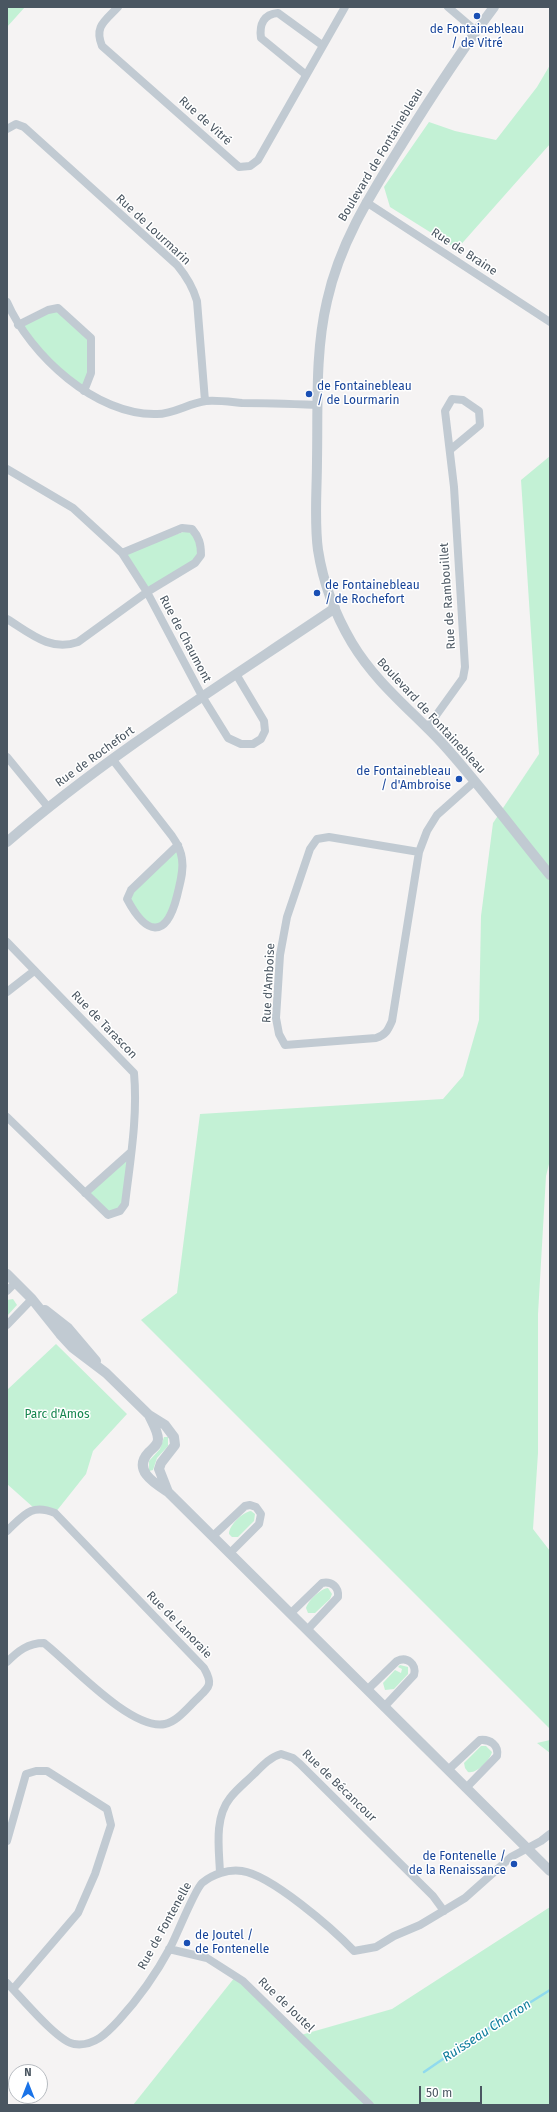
<!DOCTYPE html>
<html>
<head>
<meta charset="utf-8">
<style>
  body { margin:0 }
  #map { position:relative; width:557px; height:2112px; overflow:hidden; background:#f5f3f3; font-family:"Fira Sans",sans-serif }
  canvas { display:block }
  .frame { position:absolute; inset:0; border:8px solid #4a5661; pointer-events:none }
  .north { position:absolute; left:8px; top:2064px; width:40px; height:40px; box-sizing:border-box; background:#fff; border:1px solid #b7bbc0; border-radius:50%; rotate:0deg; font-size:11px; font-weight:700; line-height:16px; text-align:center; color:#4a5661 }
  .north::after { content:''; display:block; margin:auto; width:14px; height:18px; background:#1a73e8; clip-path:polygon(50% 0,100% 100%,50% 72%,0 100%) }
  .scale { position:absolute; left:419px; top:2086px; width:63px; height:18px; box-sizing:border-box; border:2px solid #4a5661; border-top:0; padding-left:5px; font-size:12px; line-height:14px; white-space:nowrap; color:#4a5661; -webkit-text-stroke:3px #fff; paint-order:stroke }
</style>
</head>
<body>
<div id="map">
<canvas width="557" height="2112"></canvas>
<div class="frame"></div>
<div class="north">N</div>
<div class="scale">50 m</div>
</div>
<script>
const context = document.querySelector('canvas').getContext('2d');
context.lineJoin = 'round';
function fillPath(path, color) { context.fillStyle = color; context.fill(path, 'evenodd'); }
function strokePath(path, color, width, dash) { context.strokeStyle = color; context.lineWidth = width; context.lineCap = dash ? 'butt' : 'round'; context.setLineDash(dash || []); context.stroke(path); }
function drawText(font, color, halo, rows, align = 'center') {
  context.font = font + ' "Fira Sans",sans-serif'; context.lineWidth = 3; context.setLineDash([]); context.textBaseline = 'middle'; context.strokeStyle = halo; context.fillStyle = color; for (const [text, x, y, turn = 0] of rows) {
    context.save(); context.translate(x, y); context.rotate((+turn || 0) * Math.PI / 180); context.textAlign = isNaN(turn) ? turn : align; if (halo) context.strokeText(text, 0, 0); context.fillText(text, 0, 0); context.restore();
  }
}
const green = new Path2D(`
  M7 7H25L7 27Z
  M550 65V144L457 249 390 207 384 187 429 122 455 131 496 140 537 87Z
  M58 308 91 338V373L84 391 47 360 18 325Z
  M550 456V1160L546 1176 538 1314V1453L533 1529 550 1551V1729L141 1320 177 1293 200 1114 443 1099 463 1076 479 1020 481 916 493 823 539 754 521 480Z
  M192 529 201 555 147 592 122 553Z
  M178 845 183 873 165 923 147 926 127 899Z
  M131 1152 125 1204 108 1215 85 1193Z
  M13 1299 17 1305 7 1316V1300Z
  M56 1344 127 1414 93 1451 86 1474 55 1513 34 1508 7 1484V1390Z
  M164 1437H168V1446L157 1458 153 1470 149 1471V1461L160 1449Z
  M251 1511 255 1514 254 1521 238 1537H232L229 1534C229 1525 243 1512 251 1511Z
  M328 1588 332 1594 330 1599 315 1613H308L306 1608C308 1601 320 1589 328 1588Z
  M400 1665 408 1667V1674L394 1689 385 1690 383 1683 395 1670 401 1673 402 1669 398 1667Z
  M550 1740V1753L537 1743Z
  M481 1746H486L492 1752C490 1760 477 1774 468 1772L465 1768 464 1763Z
  M550 1907 549 2105H133L235 1977 301 2035 392 2009Z`);
const stream = new Path2D(`
  M424 2072 478 2035 550 1990`);
const minor = new Path2D(`
  M118 7C105 21 94 26 102 46L239 167 250 166 258 160 345 7
  M448 7 476 31
  M305 74 261 38C259 24 264 14 278 13L322 45
  M7 129 16 124 24 127 177 265C187 277 193 287 197 301L205 401
  M366 202 550 322
  M7 302C30 355 96 416 157 414 174 414 189 403 206 401 218 400 231 402 242 403 268 403 293 404 318 405
  M18 325 48 310 58 308 91 338V373L84 391
  M7 469 73 508 122 553 147 592 202 696 228 738 241 744H253L261 739 265 731 264 721 236 674
  M7 619C30 633 50 652 78 642L147 592 195 563 201 555C201 544 199 537 192 529L182 528 122 553
  M427 728 463 678 465 667 454 487 445 411 452 399 463 400 479 411 480 425 450 450
  M7 757 48 807
  M113 760 172 836C177 843 181 850 182 859 184 871 180 883 177 896 166 940 146 935 127 899L131 890 178 845
  M419 852 329 837 317 839 310 849 287 917 280 955 276 1018 279 1034 285 1045 376 1038C386 1035 388 1030 392 1021L419 852 427 831 437 815 474 782
  M7 942 134 1073C138 1117 130 1161 125 1204L120 1211 108 1215 7 1117
  M7 992 34 971
  M85 1193 131 1152
  M7 1291 15 1283
  M7 1325 32 1299
  M7 1531C24 1515 31 1503 55 1513L204 1668C213 1684 210 1686 198 1698 189 1706 177 1722 165 1724 131 1731 70 1663 44 1643 28 1643 18 1651 7 1662
  M213 1536 245 1506 250 1505 256 1507 261 1514 259 1524 230 1553
  M291 1613 322 1583C332 1581 339 1587 338 1597L307 1630
  M367 1690 397 1661C407 1656 417 1664 414 1675L384 1707
  M448 1770 480 1740C490 1739 499 1745 497 1756L466 1788
  M7 1841 26 1774 36 1771H47L107 1809 111 1825 95 1874 78 1913 13 1989
  M220 1873C219 1849 214 1818 230 1798 237 1789 246 1782 254 1774 262 1766 270 1757 281 1754L293 1758 300 1764 433 1896 444 1911
  M169 1949 207 1958 243 1981 370 2105
  M7 1983C20 1996 58 2042 74 2044 94 2047 107 2033 119 2020 139 1998 156 1974 170 1948 177 1935 194 1891 202 1883 213 1874 228 1869 242 1871 271 1875 333 1929 354 1951L376 1947 394 1936 420 1925 465 1898 511 1857 541 1841 550 1834`);
const tertiary = new Path2D(`
  M494 7C461 51 431 97 402 144 371 194 340 242 327 301 315 352 318 407 317 460 317 489 314 521 318 550 323 582 336 616 352 643 376 683 411 710 442 743 480 785 514 831 550 875
  M7 842C109 754 224 683 335 608
  M7 1274 32 1299 60 1334 73 1348 106 1373 149 1415 165 1425 174 1437 175 1445 161 1463 159 1469 168 1492
  M45 1310 68 1328 96 1361
  M149 1415C152 1422 158 1431 158 1439 158 1445 153 1448 149 1452 132 1470 154 1483 168 1492L550 1871`);
const markers = [
  [477,16,4,"#1a4fb4"],
  [309,394,4,"#1a4fb4"],
  [317,593,4,"#1a4fb4"],
  [459,779,4,"#1a4fb4"],
  [514,1864,4,"#1a4fb4"],
  [187,1943,4,"#1a4fb4"]
];
const transitNames = [
  ["de Fontainebleau",477,30,"center"],
  ["/ de Vitré",477,44,"center"],
  ["de Fontainebleau",317,387],
  ["/ de Lourmarin",317,401],
  ["de Fontainebleau",325,586],
  ["/ de Rochefort",325,600],
  ["de Fontainebleau",451,772,"right"],
  ["/ d'Ambroise",451,786,"right"],
  ["de Fontenelle /",506,1857,"right"],
  ["de la Renaissance",506,1871,"right"],
  ["de Joutel /",195,1936],
  ["de Fontenelle",195,1950]
];
const streetNames = [
  ["Rue de Vitré",205,121,42],
  ["Boulevard de Fontainebleau",381,155,-59],
  ["Rue de Lourmarin",153,230,43],
  ["Rue de Braine",464,252,33],
  ["Rue de Rambouillet",448,596,-94],
  ["Rue de Chaumont",185,639,62],
  ["Boulevard de Fontainebleau",431,716,47],
  ["Rue de Rochefort",95,757,-36],
  ["Rue d'Amboise",269,983,-87],
  ["Rue de Tarascon",104,1025,46],
  ["Rue de Lanoraie",179,1625,46],
  ["Rue de Bécancour",339,1786,44],
  ["Rue de Fontenelle",165,1926,-61],
  ["Rue de Joutel",286,2005,44]
];
const parkNames = [
  ["Parc d'Amos",57,1415]
];
const waterNames = [
  ["Ruisseau Charron",487,2031,-33]
];
fillPath(green, '#c3f1d5');
strokePath(stream, '#90daee', 2.5);
strokePath(minor, '#c1cad2', 8);
strokePath(tertiary, '#c1cad2', 10);
for (const [x, y, r, color] of markers) { const dot = new Path2D(); dot.arc(x, y, r, 0, 2 * Math.PI); context.fillStyle = color; context.fill(dot); strokePath(dot, '#fff', 1.5); }
drawText('12px', '#164399', '#fff', transitNames, 'left');
drawText('12px', '#4a5661', '#fff', streetNames);
drawText('12px', '#17864f', '#fff', parkNames);
drawText('italic 13px', '#0c7c9b', '#fff', waterNames);
</script>
</body>
</html>
